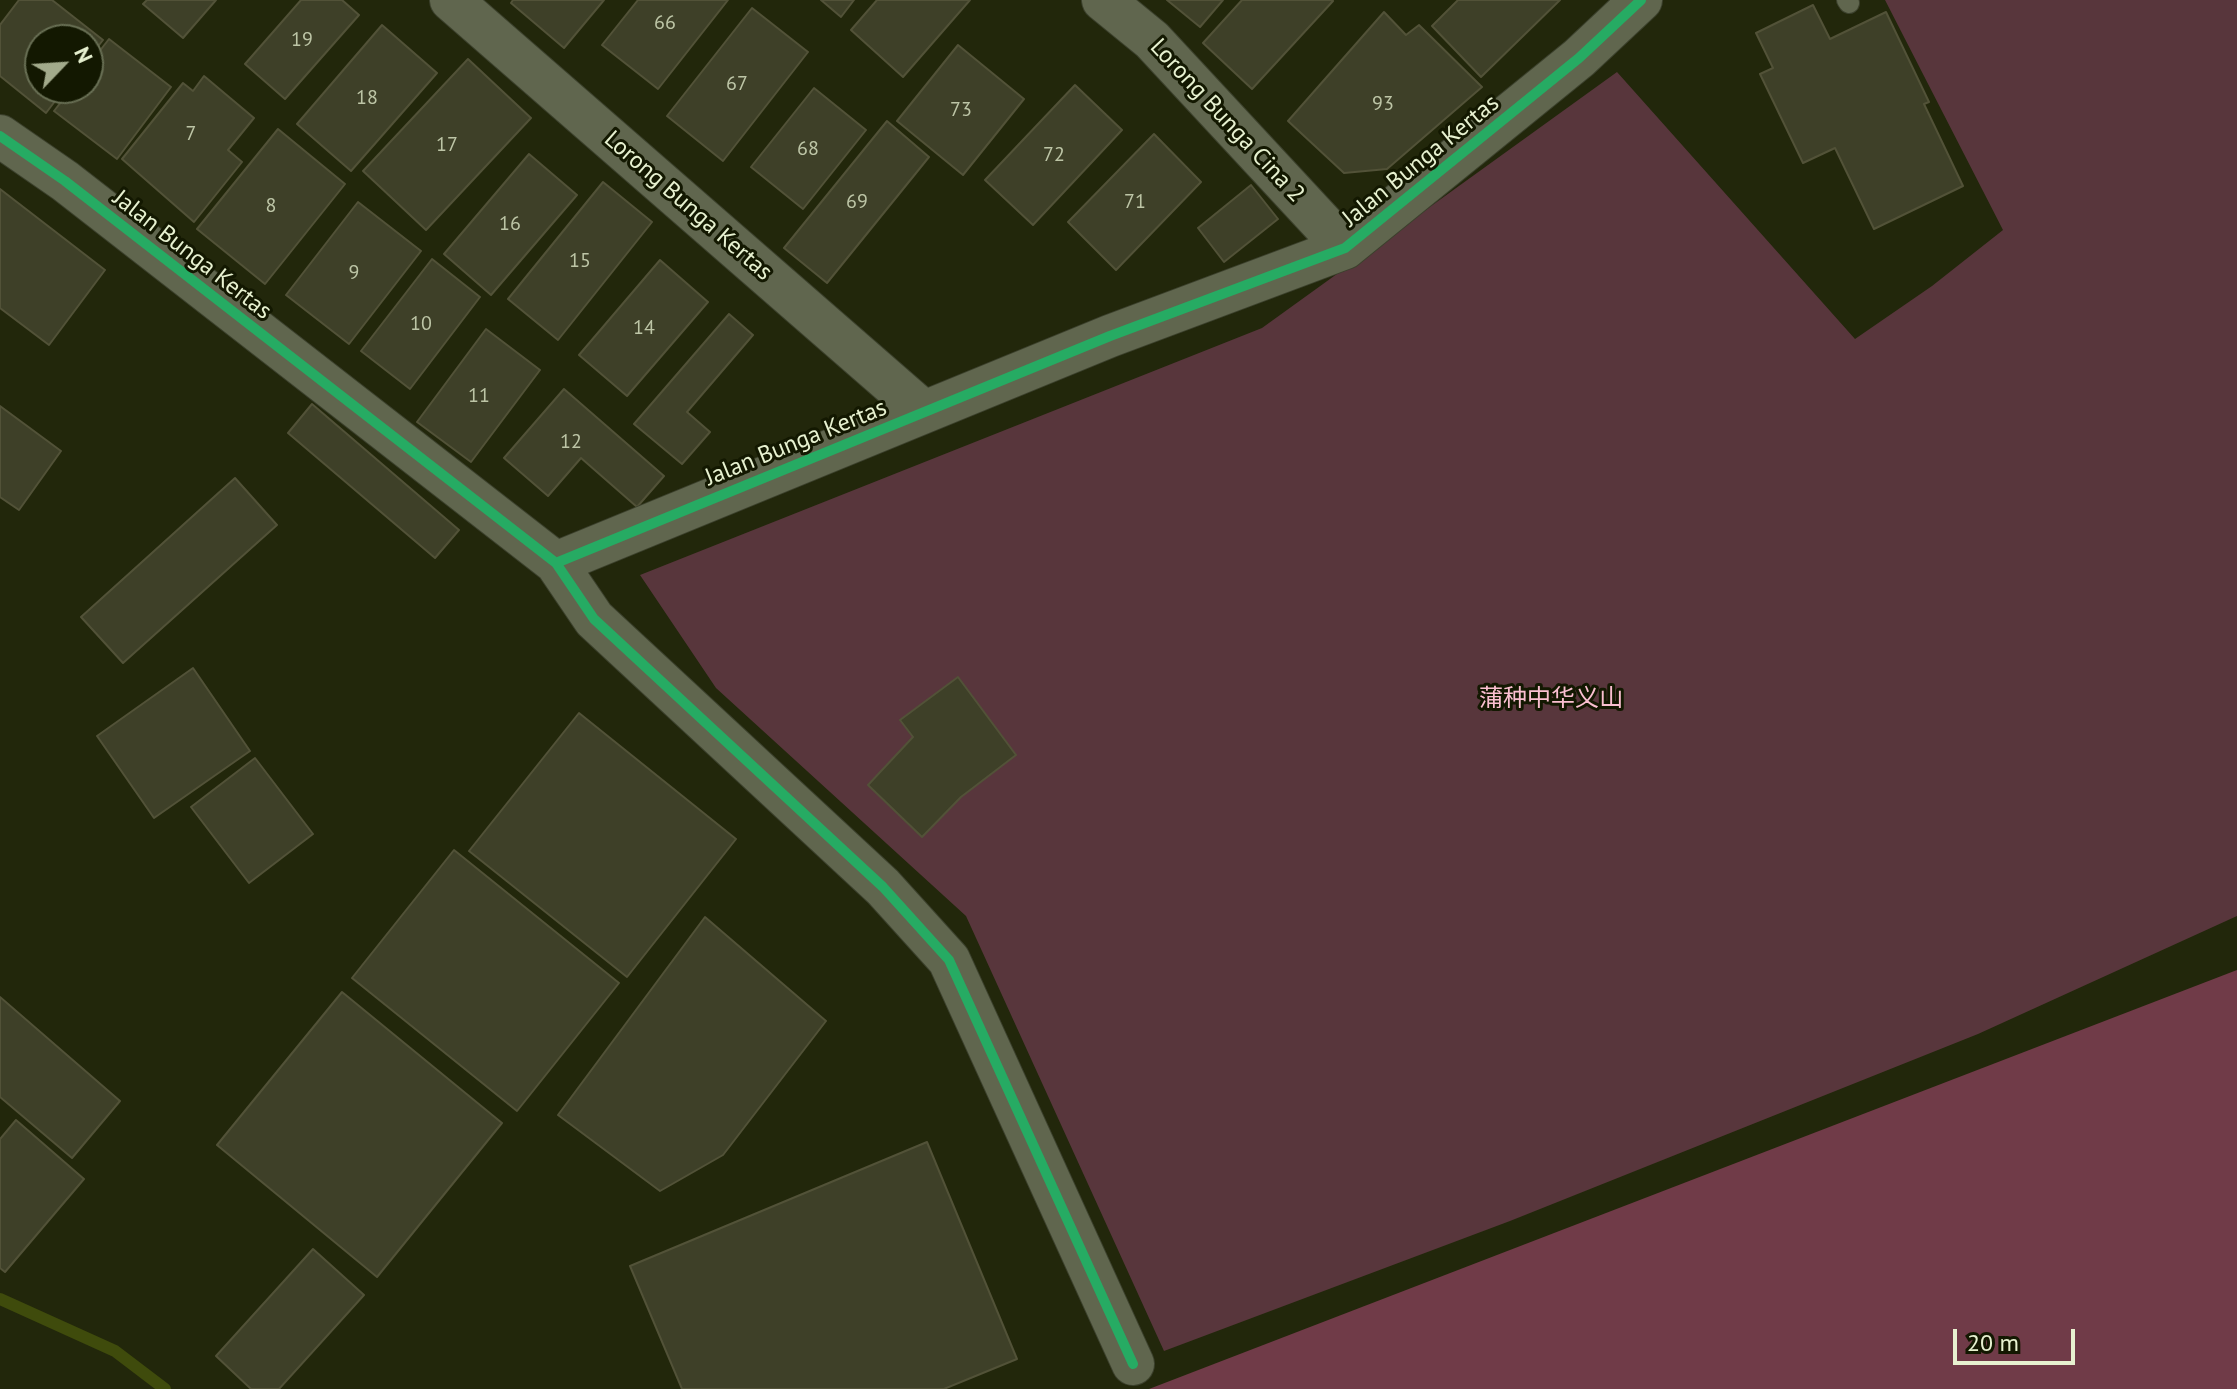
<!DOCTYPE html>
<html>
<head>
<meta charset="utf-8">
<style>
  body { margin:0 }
  #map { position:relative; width:2237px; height:1389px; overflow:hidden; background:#22270b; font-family:"PT Sans",sans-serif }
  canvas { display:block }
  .north { position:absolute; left:24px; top:24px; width:80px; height:80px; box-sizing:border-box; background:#131801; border:2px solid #686f54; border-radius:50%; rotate:65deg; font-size:22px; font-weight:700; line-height:32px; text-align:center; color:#e7f1d0 }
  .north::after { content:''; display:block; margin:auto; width:28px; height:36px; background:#a2aa8b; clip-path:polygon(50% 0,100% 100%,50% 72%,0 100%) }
  .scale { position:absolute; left:1953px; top:1329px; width:122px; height:36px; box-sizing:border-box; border:4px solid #e7f1d0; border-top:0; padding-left:10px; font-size:24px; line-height:28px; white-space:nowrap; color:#e7f1d0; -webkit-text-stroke:6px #131801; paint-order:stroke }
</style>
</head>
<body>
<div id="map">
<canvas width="2237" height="1389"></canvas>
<div class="north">N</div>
<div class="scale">20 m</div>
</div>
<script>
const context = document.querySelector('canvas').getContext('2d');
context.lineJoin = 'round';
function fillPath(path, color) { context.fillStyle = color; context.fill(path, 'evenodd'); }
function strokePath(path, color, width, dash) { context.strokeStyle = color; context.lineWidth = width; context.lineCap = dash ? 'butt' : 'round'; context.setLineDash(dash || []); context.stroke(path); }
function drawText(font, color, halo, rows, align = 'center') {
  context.font = font + ' "PT Sans","Noto Sans SC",sans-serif'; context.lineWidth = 6; context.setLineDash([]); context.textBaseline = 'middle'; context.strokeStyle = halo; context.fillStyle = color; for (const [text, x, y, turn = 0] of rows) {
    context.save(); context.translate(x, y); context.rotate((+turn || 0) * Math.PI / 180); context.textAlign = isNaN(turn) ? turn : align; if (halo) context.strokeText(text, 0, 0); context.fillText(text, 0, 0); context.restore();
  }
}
const green = new Path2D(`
  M1885 0H2237V916L1978 1034 1510 1221 1164 1351 966 916 716 688 640 575 1262 328 1617 72 1855 339 1932 286 2003 230Z`);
const forest = new Path2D(`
  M2237 970V1389H1149Z`);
const stream = new Path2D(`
  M0 1299 115 1351 165 1389`);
const building = new Path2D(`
  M19 0H52L103 40 88 59V40H40V88H65L46 113 0 76V25Z
  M147 0H216L183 38 143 4Z
  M301 0H342L359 15 285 99 245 64Z
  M513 0H604L564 48 511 3Z
  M638 0H728L658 89 602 45Z
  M821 0H854L841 17Z
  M877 0H970L903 77 851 30Z
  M1167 0H1223L1200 27Z
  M1242 0H1331L1333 1 1252 89 1203 43Z
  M1458 0H1560L1481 77 1432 26Z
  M1813 5 1830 39 1886 12 1929 102 1924 104 1963 186 1874 229 1835 148 1803 163 1760 74 1773 68 1756 33Z
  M752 8 808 52 723 161 667 116Z
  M1384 12 1406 35 1419 25 1482 87 1387 169 1344 173 1288 121Z
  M382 25 437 73 351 171 297 124Z
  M109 39 171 87 117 159 54 111 72 88H88V66Z
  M958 45 1024 99 963 175 897 121Z
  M468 59 531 118 426 230 363 171Z
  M204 76 254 118 228 150 242 162 194 222 122 159 183 83 193 91Z
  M1075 85 1122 130 1033 225 985 180Z
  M814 88 866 130 803 209 751 167Z
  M887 121 929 157 827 283 784 248Z
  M278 129 345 184 265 284 197 229Z
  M1154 134 1201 182 1116 270 1068 222Z
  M529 154 577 195 491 295 444 254Z
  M603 182 652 222 558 340 508 299Z
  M1251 185 1278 219 1224 262 1198 228Z
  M0 189 105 270 49 345 0 308Z
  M358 202 421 251 349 344 286 295Z
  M432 259 480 297 410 389 361 351Z
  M660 260 708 302 627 396 579 355Z
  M729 314 753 335 687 412 710 432 682 464 634 424Z
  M486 329 540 370 471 462 417 422Z
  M564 389 664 476 637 507 581 458 548 496 504 458Z
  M312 404 459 530 435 558 288 433Z
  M0 406 61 451 19 510 0 497Z
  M235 478 277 525 123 663 81 617Z
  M193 668 250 751 154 818 97 736Z
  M958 677 1016 755 961 797 922 837 868 785 913 737 900 720Z
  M579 713 736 839 627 977 469 851Z
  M255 758 313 834 249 883 191 807Z
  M454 850 619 983 517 1111 352 978Z
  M705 917 826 1021 723 1155 660 1191 558 1115Z
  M342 992 502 1123 377 1277 217 1145Z
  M0 997 120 1101 72 1158 0 1097Z
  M16 1120 84 1179 5 1272 0 1268V1139Z
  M927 1142 1017 1359 944 1389H682L630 1266Z
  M313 1249 364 1295 279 1389H251L216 1356Z`);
const service = new Path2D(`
  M1847 0 1849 3`);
const minor = new Path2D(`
  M451 0 924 412
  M1103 0 1152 40 1345 248
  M0 136 65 181 556 563 594 619 883 887 949 960 1133 1364
  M556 563 1110 336 1345 248 1579 58 1641 0`);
const cycleway = new Path2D(`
  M0 136 65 181 556 563 594 619 883 887 949 960 1133 1364
  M556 563 1110 336 1345 248 1579 58 1641 0`);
const numberNames = [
  ["66",665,23],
  ["19",302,40],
  ["67",737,84],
  ["18",367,98],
  ["93",1383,104],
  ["73",961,110],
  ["7",191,134],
  ["17",447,145],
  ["68",808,149],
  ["72",1054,155],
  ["69",857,202],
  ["71",1135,202],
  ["8",271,206],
  ["16",510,224],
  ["15",580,261],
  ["9",354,273],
  ["10",421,324],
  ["14",644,328],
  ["11",479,396],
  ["12",571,442]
];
const streetNames = [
  ["Lorong Bunga Cina 2",1227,121,47],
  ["Jalan Bunga Kertas",1421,161,-39],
  ["Lorong Bunga Kertas",688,206,41],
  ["Jalan Bunga Kertas",192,255,38],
  ["Jalan Bunga Kertas",796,443,-22]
];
const parkNames = [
  ["蒲种中华义山",1551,699]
];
fillPath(green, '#58363c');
fillPath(forest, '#703b48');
strokePath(stream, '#3f4b0c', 12);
fillPath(building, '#3e4028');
strokePath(building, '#525238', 2);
strokePath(service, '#3c412d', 22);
strokePath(minor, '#3c412d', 44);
strokePath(service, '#60664e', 20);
strokePath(minor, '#60664e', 42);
strokePath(cycleway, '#26ab63', 10);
drawText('20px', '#bdc5a6', null, numberNames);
drawText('24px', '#e7f1d0', '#131801', streetNames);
drawText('24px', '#fabfd0', '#131801', parkNames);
</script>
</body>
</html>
